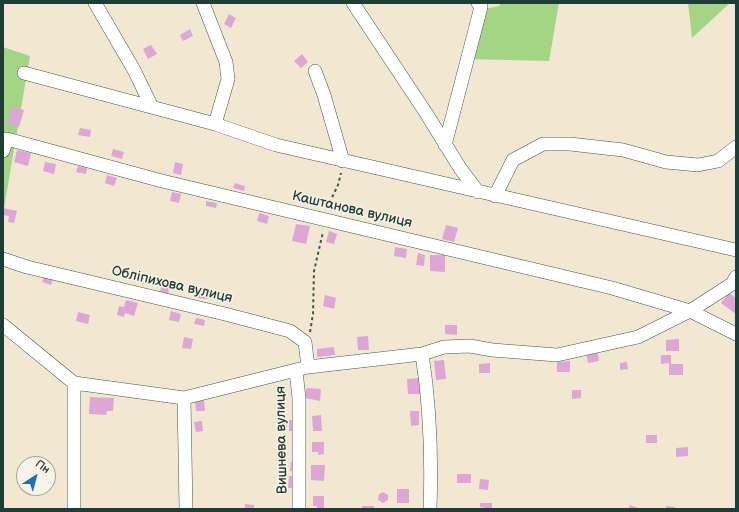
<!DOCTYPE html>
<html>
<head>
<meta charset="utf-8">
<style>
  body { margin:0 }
  #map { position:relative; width:739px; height:512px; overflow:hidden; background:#f2e8d1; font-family:"Balsamiq Sans",sans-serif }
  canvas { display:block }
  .frame { position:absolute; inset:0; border:4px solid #1f3d34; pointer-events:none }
  .north { position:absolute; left:16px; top:456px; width:40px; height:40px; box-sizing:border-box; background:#f7f3e8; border:1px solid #a1aaa0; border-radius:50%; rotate:36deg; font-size:11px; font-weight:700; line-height:16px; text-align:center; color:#1f3d34 }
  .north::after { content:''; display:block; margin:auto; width:14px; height:18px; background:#1f6fb2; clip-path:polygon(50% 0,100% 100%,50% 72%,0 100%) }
</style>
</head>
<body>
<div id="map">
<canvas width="739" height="512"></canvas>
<div class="frame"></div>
<div class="north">Пн</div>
</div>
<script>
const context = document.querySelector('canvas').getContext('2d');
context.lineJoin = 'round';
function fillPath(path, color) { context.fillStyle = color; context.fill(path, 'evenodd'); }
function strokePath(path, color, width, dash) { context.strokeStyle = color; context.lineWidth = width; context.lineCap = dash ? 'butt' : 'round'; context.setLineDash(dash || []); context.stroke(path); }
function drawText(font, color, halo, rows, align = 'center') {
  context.font = font + ' "Balsamiq Sans",sans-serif'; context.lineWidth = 3; context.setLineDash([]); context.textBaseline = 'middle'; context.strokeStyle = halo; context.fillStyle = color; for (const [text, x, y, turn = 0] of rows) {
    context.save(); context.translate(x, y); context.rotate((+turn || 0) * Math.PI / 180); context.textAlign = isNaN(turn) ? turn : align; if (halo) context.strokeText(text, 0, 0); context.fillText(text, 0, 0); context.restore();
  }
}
const green = new Path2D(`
  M501 3H559L549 61 468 59 485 9 499 6Z
  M688 3H730L692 38Z
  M3 47 30 56 3 214Z`);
const building = new Path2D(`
  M229 14 236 18 231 28 224 24Z
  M190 29 193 36 183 41 180 35Z
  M151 45 157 54 148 59 143 49Z
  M302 54 308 62 301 68 294 61Z
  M12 107 24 110 19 127 7 124Z
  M80 128 91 130 90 137 78 135Z
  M113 149 124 152 122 159 111 156Z
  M17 150 31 153 28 166 14 162Z
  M45 162 56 164 54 174 43 171Z
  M175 162 183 164 181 175 173 173Z
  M78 166 87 168 86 174 76 172Z
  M107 175 117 178 114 186 105 183Z
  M235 183 245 186 244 191 233 188Z
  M172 192 181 194 179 203 170 201Z
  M206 201 217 203 216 208 206 206Z
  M3 208 17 211 14 223 8 222 9 216 3 215Z
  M259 213 269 216 267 224 257 221Z
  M296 224 310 226 306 244 292 241Z
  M446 225 458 228 454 242 442 239Z
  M329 231 337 234 334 244 326 242Z
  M395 247 407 249 406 258 394 256Z
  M418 253 425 255 424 266 416 265Z
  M430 255H445V272L430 271Z
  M44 276 53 279 51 285 42 282Z
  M163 279 171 281 168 294 160 292Z
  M198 290 209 291 208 299 197 298Z
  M729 293 736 298V314L721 303Z
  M325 295 336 298 334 309 323 306Z
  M126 300 138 303 134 316 125 313 124 317 117 315 119 306 124 307Z
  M171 311 181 314 179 322 169 320Z
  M78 312 90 315 88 324 76 321Z
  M196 318 205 320 204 326 194 324Z
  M445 325H457V335L445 334Z
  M368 336 369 350H358L357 337Z
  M184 337 193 339 191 349 182 348Z
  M679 339V351H666V340Z
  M334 347 335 355 317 357V349Z
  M597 350 599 361 588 363 586 352Z
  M661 355H671V364H683V375H669V363L661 364Z
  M444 360 446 379 436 380 434 361Z
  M570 361V372H557V362Z
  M627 362 628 369 620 370V363Z
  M490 363V373H479V364Z
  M420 378 421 394H408L407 379Z
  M308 388 321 389 320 401 305 398 306 389Z
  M572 390H581V398L572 399Z
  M90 397 114 398 113 411H107L106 415 89 414Z
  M204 400 205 411H196L195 401Z
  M410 411H419V425L411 426Z
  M321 415 322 431H313L312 416Z
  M289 420H296L297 431H289Z
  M202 421 203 431 196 432 194 422Z
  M279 422H287V428H279Z
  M646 435H657V443H646Z
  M312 442H324V454L318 455V452H312Z
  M688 447V456L676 457V448Z
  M291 462H298V471H290Z
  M311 465H325L324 481 311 480Z
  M457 474H471V483H457Z
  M289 476H298V488H288Z
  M480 479 489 480 488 490 479 489Z
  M397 489H409V503H397Z
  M383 492 388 495V500L383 503 378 500 379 494Z
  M313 496H324V509H317V506H313Z
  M480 503H492V509L480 507Z
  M245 504 254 505V509H245Z
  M630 505 641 509H628Z
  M362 506H374V509H362Z
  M666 506 675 507V509H666Z`);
const path = new Path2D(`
  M327 208 338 185 341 173
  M310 332 313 314 314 271 323 232`);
const minor = new Path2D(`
  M95 3 134 70 152 107
  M203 3 226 62 228 79 215 124
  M353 3 426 113 460 168 478 192
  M315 71 324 95 343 161
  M24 73 215 124 276 145 736 250
  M445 145 481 7 478 3
  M3 151 7 139 162 181 612 288 690 311 732 284 736 277
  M495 196 513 160 543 144H570L623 150 666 162 698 165 718 161 736 147
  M3 259 27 267 225 314 290 331 305 342 308 367
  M3 325 74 383 184 398 308 367 422 354 444 347 470 346 492 350 557 355 638 337 690 311 736 334
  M422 354C430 406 432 456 430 509
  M296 371 299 398V509
  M184 398 186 509
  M74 509V383`);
const streetNames = [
  ["Каштанова вулиця",352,210,13],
  ["Обліпихова вулиця",172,285,13],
  ["Вишнева вулиця",282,440,-91]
];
fillPath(green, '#a4d585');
fillPath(building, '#dda6d6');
strokePath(minor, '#3f574c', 14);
strokePath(path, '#3f574c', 2, [3, 3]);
strokePath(minor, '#fff', 13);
drawText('14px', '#1f3d34', '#f7f3e8', streetNames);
</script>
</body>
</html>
